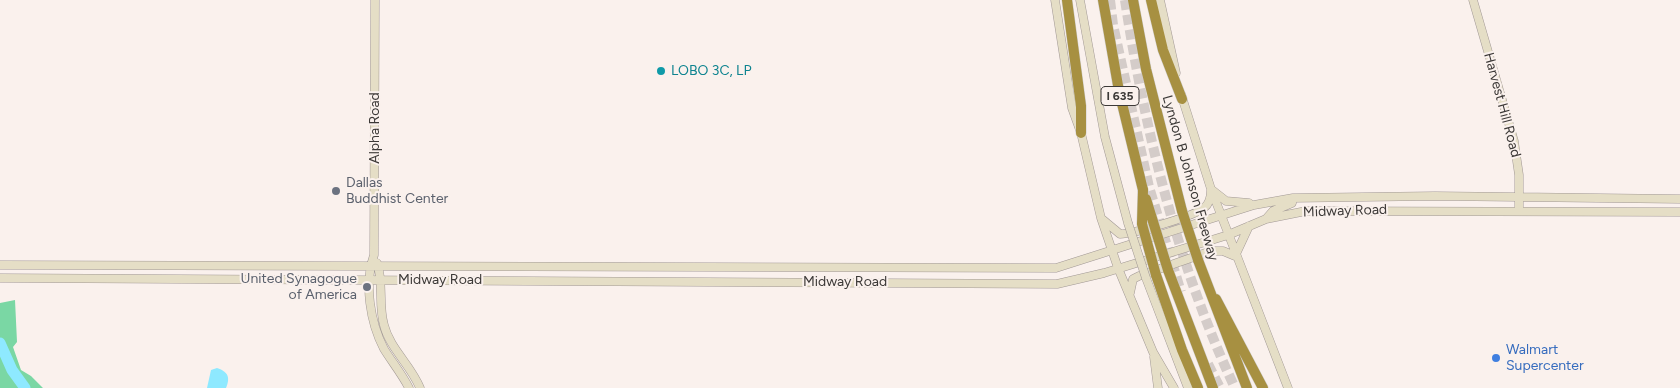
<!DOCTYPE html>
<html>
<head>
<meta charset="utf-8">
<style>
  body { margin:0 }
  canvas { display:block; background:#faf1ed }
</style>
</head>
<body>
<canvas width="1680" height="388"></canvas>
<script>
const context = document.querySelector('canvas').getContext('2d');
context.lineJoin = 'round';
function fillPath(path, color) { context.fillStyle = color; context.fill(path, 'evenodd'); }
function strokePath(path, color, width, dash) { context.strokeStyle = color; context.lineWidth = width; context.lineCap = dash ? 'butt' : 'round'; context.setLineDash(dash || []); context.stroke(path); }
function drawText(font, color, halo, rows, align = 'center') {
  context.font = font + ' Figtree,sans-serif'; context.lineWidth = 4; context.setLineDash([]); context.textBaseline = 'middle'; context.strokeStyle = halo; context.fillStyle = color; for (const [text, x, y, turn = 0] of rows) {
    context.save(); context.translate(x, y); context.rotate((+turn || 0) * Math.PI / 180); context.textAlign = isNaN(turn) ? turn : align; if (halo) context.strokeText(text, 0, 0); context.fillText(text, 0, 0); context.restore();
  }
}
const forest = new Path2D(`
  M15 300 17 342 13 347 21 370 31 376 43 388H0V303Z`);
const water = new Path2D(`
  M217 368C229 372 230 378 226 388H207L211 370Z`);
const river = new Path2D(`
  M0 343 12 370 25 388`);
const highwayTunnel = new Path2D(`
  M1110 0 1113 25 1149 187 1181 292
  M1125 0C1145 132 1178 267 1235 388
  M1208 364 1220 388`);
const secondary = new Path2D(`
  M375 0 374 255C364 284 370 322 384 349 392 362 402 374 409 388
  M1055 0 1072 108 1081 133 1101 218 1118 268 1153 352 1174 388
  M1080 0 1105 137 1128 223
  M1160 0 1176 73
  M1473 0 1514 141 1519 175V211
  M1181 94 1211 189 1288 388
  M1212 190 1226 201 1249 203
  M1102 219 1120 234C1133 234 1194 216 1204 208 1209 204 1211 197 1211 190
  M1266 219 1273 211 1292 203 1293 198
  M1235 256 1249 226
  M377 263C384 282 378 305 384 325 390 349 411 365 420 388
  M0 265 1056 268 1254 205 1293 198 1435 196 1680 199
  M0 278 1057 284 1104 273 1228 235 1266 219 1306 211 1680 212
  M1146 278 1188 388
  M1130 293 1133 279 1139 276 1211 251H1223L1235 256
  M1154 357 1158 388`);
const highway = new Path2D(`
  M1067 0 1081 106V133
  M1103 0 1119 91 1143 190
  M1133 0 1146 69 1182 211
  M1151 0 1163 50 1182 99
  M1198 260 1247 388
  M1168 270 1213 388
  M1156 275 1182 350 1198 388
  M1216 299 1263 388`);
const secondaryBridge = new Path2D(`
  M1128 223 1146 278`);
const highwayBridge = new Path2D(`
  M1143 190 1142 224 1156 275
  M1146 199 1168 270
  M1182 211 1198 260`);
const markers = [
  [661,71,5,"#0f9aa8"],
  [336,191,5,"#6b7280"],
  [367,287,5,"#6b7280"],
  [1496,358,5,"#3f7fe0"]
];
const shields = [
  [1120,96,38]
];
const shieldNames = [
  ["I 635",1120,96]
];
const cultureNames = [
  ["LOBO 3C, LP",671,71]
];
const streetNames = [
  ["Harvest Hill Road",1502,105,75],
  ["Alpha Road",375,128,-90],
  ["Lyndon B Johnson Freeway",1190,178,74],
  ["Midway Road",1345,211,-2],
  ["Midway Road",440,280],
  ["Midway Road",845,282]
];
const worshipNames = [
  ["Dallas",346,183],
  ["Buddhist Center",346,199],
  ["United Synagogue",357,279,"right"],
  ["of America",357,295,"right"]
];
const shopNames = [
  ["Walmart",1506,350],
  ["Supercenter",1506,366]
];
fillPath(forest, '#7ad7a4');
fillPath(water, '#8ee9ff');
strokePath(river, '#8ee9ff', 11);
strokePath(highwayTunnel, '#d4ccc9', 10, [10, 5]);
strokePath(secondary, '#a29996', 9);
strokePath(highway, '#d0cfcf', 11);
strokePath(secondary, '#e5dec6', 8);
strokePath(highway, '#a79041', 10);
strokePath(secondaryBridge, '#a29996', 9, []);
strokePath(highwayBridge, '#d0cfcf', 11, []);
strokePath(secondaryBridge, '#e5dec6', 8);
strokePath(highwayBridge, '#a79041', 10);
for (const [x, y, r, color] of markers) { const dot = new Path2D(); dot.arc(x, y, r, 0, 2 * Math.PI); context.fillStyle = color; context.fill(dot); strokePath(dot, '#faf1ed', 2); }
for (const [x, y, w] of shields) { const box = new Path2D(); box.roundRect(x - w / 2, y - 9.5, w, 19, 4); context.fillStyle = '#faf1ed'; context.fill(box); strokePath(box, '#3c3937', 1); }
drawText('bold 12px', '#3c3937', null, shieldNames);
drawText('14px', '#0d838f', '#faf1ed', cultureNames, 'left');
drawText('14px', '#3c3937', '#faf1ed', streetNames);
drawText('14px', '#5b616d', '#faf1ed', worshipNames, 'left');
drawText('14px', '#366cbe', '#faf1ed', shopNames, 'left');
</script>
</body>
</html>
